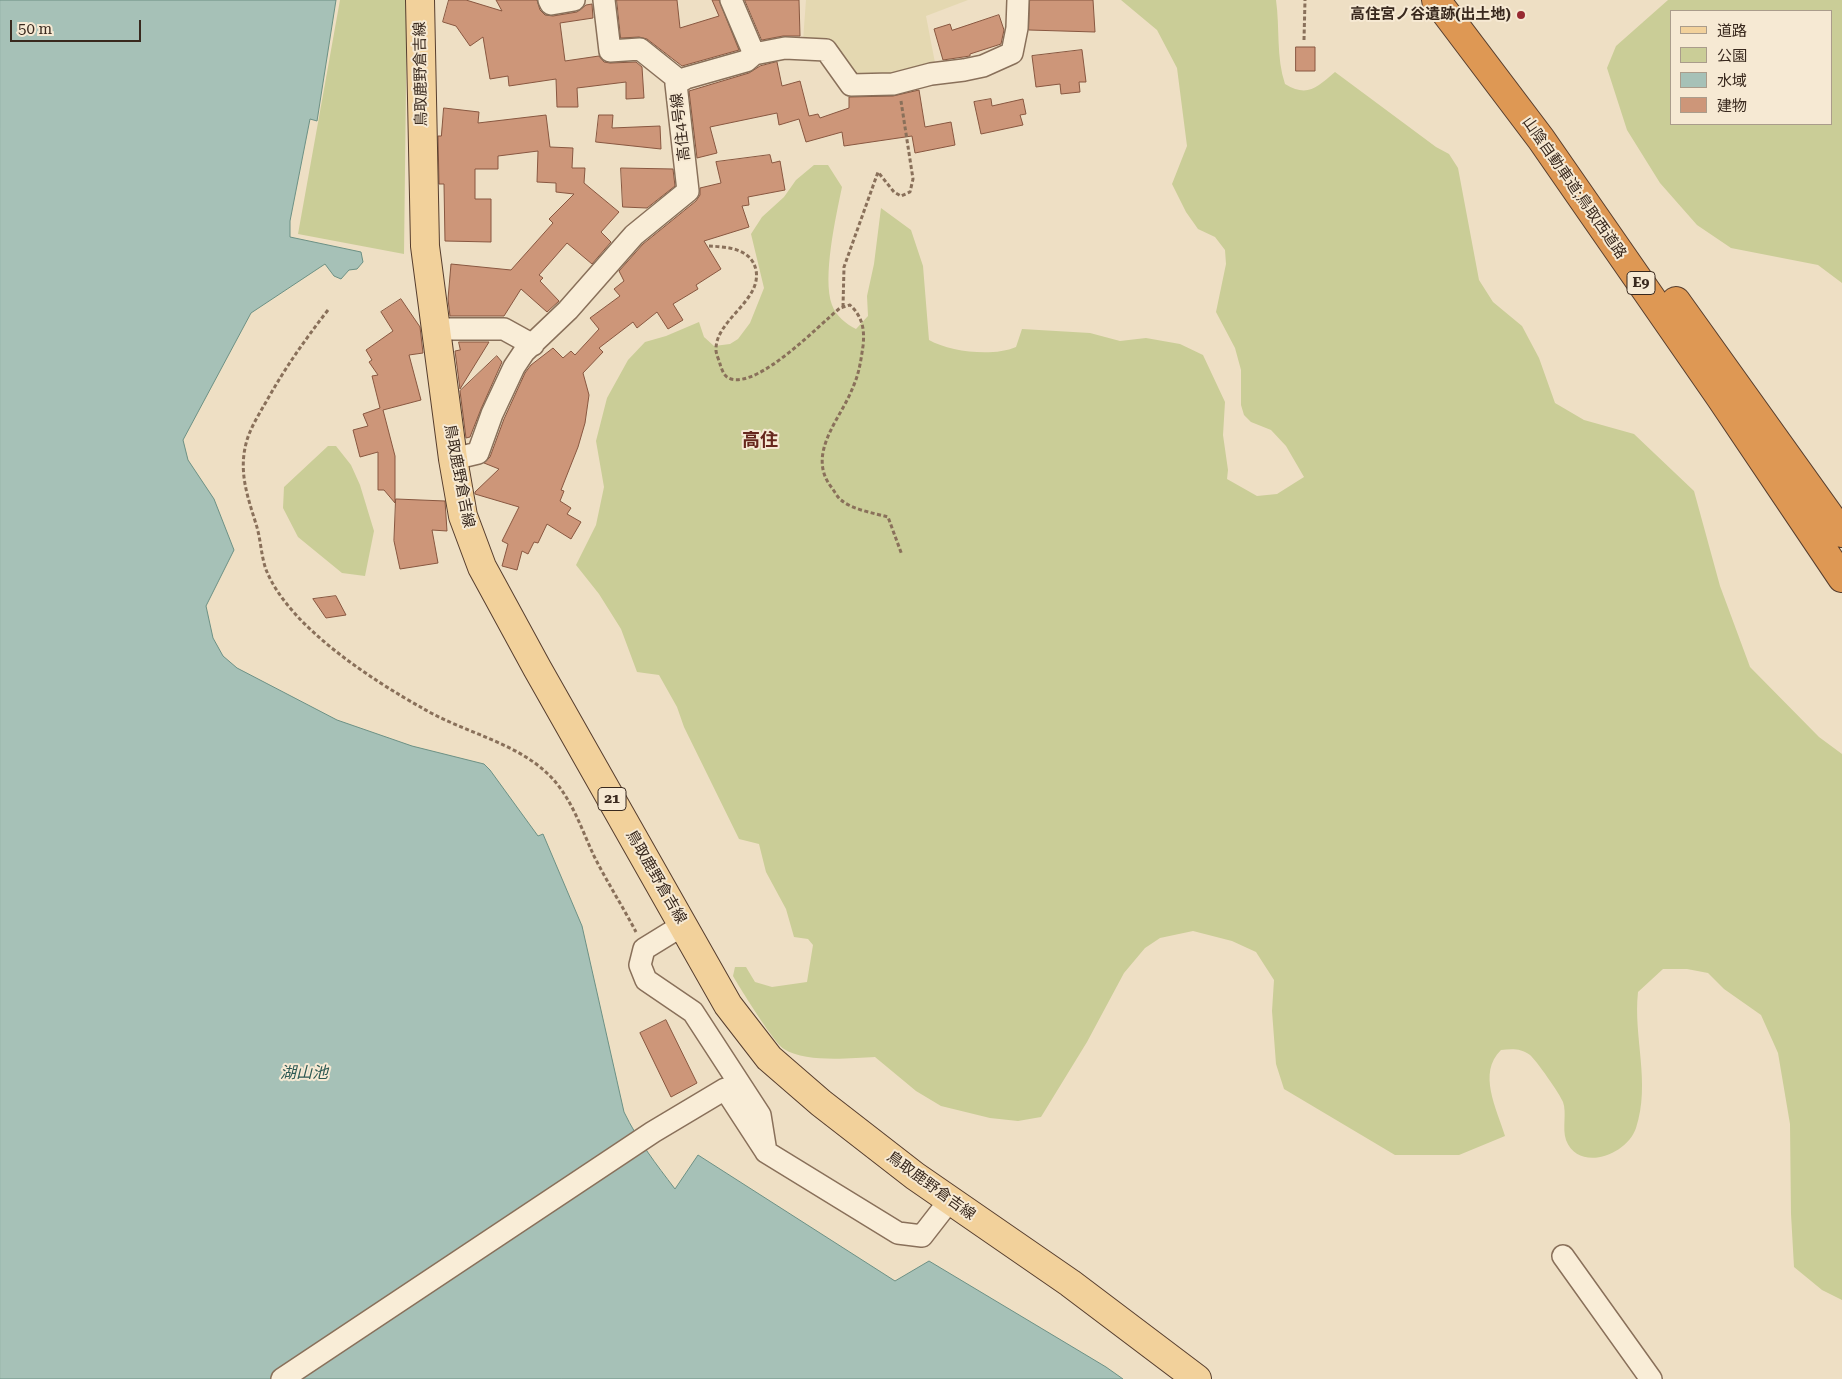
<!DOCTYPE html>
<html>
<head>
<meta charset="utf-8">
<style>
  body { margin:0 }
  #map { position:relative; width:1842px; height:1379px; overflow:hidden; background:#eedfc4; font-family:"Roboto Serif","Noto Sans JP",serif }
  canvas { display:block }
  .legend { position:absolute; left:1670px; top:10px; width:162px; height:115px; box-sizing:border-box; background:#f6e9d3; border:1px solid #aa9c8b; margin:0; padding:6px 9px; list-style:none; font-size:15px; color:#39291e }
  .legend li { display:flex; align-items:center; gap:10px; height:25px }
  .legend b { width:25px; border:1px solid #aa9c8b }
  .scale { position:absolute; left:10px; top:20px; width:131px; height:22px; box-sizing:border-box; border:2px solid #39291e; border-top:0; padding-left:6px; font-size:15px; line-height:18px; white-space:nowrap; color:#39291e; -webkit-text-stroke:4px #f6e9d3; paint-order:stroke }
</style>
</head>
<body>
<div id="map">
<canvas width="1842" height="1379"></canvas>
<ul class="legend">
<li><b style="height:6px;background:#f2d19b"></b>道路</li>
<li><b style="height:14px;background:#cacd97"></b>公園</li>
<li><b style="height:14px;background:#a6c1b7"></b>水域</li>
<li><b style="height:14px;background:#cd9679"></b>建物</li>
</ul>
<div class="scale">50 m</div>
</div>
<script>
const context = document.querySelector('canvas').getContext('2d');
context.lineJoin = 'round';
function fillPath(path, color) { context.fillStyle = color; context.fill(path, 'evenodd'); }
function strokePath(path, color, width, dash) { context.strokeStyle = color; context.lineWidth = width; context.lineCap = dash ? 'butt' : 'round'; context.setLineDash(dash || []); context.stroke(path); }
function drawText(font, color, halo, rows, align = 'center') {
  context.font = font + ' "Roboto Serif","Noto Sans JP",serif'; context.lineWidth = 4; context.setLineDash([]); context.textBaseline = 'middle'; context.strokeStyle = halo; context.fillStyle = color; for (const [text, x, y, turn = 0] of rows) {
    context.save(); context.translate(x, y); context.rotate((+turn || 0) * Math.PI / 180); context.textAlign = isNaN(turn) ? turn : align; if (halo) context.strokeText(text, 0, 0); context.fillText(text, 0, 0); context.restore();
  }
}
const farmland = new Path2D(`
  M806 0H968L926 16 936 68 863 80 803 41Z`);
const green = new Path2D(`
  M340 0H407L404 254 298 234Z
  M1121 0H1276C1280 28 1276 57 1285 84 1308 98 1317 87 1335 72L1436 147 1449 154 1458 168 1479 280 1493 302 1522 326 1539 358 1555 403 1584 420 1634 434 1694 491 1720 586 1750 667 1819 737 1842 754V1300L1822 1290 1794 1267 1791 1214 1790 1124 1778 1053 1761 1015 1724 989 1708 973 1687 969H1663L1638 992C1633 1037 1651 1083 1636 1128 1627 1155 1579 1173 1566 1140 1562 1128 1567 1113 1563 1102 1560 1094 1536 1060 1530 1055 1521 1048 1511 1049 1501 1050 1477 1073 1497 1109 1505 1136L1459 1155H1395L1284 1089 1276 1064 1272 1011 1274 980 1256 952 1232 941 1193 931 1160 938 1145 948 1124 973 1087 1042 1041 1117 1018 1121 990 1118 941 1106 916 1091 875 1057C850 1058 806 1063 784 1049 774 1043 740 988 733 976L735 967H746L755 982 772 987 807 982 813 945 808 939 794 937 786 909 766 872 759 844 739 839 684 727 677 707 659 675 637 672 621 629 599 594 576 565 596 525 604 487 596 441 607 398 628 360 645 342 666 336 699 322 704 337 714 346 730 344 738 339 750 323 764 288 751 234 762 217 784 197 796 180 814 165H828L842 187C836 216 822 278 832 305 836 316 846 324 856 329L868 316 867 296 874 264 881 208 911 230 923 266 929 340C950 352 993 357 1016 347L1022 329 1090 333 1120 341 1146 338 1180 344 1203 355 1225 402 1223 435 1228 470 1227 479 1257 496 1277 494 1304 477 1286 446 1271 430 1251 422 1244 415 1241 405V370L1235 348 1216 312 1226 264 1225 250 1215 237 1198 229 1186 212 1172 184 1187 146 1177 68 1157 30Z
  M1668 0H1842V283L1818 265 1731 248 1697 225 1660 183 1627 130 1607 68 1616 46ZM1671 11H1831V124H1671Z
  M328 446H336L351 465 360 485 374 531 365 576 342 573 298 537 283 508 284 487Z`);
const water = new Path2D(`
  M0 0H336L317 121 310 119 290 221V237L361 252 363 262 357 269 349 270 341 279 334 276 325 264 251 313 183 440 188 460 214 499 234 550 206 606 213 638 223 656 237 668 337 720 412 746 484 764 490 770 538 836 543 834 582 926 624 1112C638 1141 656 1164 675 1189L698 1155 895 1281 929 1261 1106 1367 1123 1379H0Z`);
const building = new Path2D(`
  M449 0H466L502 11 496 0H537L540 10 545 15 553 16 577 12 586 5 592 4 593 18 560 23 565 61 599 56 604 62 610 63 636 62 642 67 644 98 626 99V82L577 88 578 107H557L556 79 509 86 508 76 490 79 483 37 470 46 456 26 443 22Z
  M617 0H677L680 28 719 16 712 0H719L739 50 682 66 647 39 639 37 621 38Z
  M745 0H799L800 36H783L762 40Z
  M1030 0H1093L1095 32 1029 30Z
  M999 15 1004 30 1001 44 970 54V56L943 60 934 29 950 24 952 30Z
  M1296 47H1315V71H1296Z
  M1082 50 1086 82H1079L1080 92 1061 94 1060 84 1036 87 1032 56Z
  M777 62 782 86 800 81 809 116 818 114 820 118 849 108V97L893 96 919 90 925 127 951 122 955 145 915 153 912 136 844 146 842 132 806 142 799 119 779 125 777 113 710 127 717 153 697 158 689 91 749 73 760 66Z
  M991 99 992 106 1023 99 1026 114 1020 115 1023 125 981 134 974 102Z
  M444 108 479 112 478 123 546 115 550 147 573 148 572 168H585L584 183 619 212 601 232 611 242 592 264 567 243 539 275 543 278 540 281 559 301 547 312 521 289 504 316H450L448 299 451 264 511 270 553 223 549 219 574 194 556 192V183L537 182 538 151 498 156V169H475V199H491V242L445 241 444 184H439L438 136H441Z
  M599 115H613L612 128 660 126 661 149 596 142Z
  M770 155 772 163 780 161 785 190 748 197 749 205 742 206 749 227 704 241 721 269 696 285 698 289 673 304 683 320 668 329 657 312 637 328 633 322 599 348 603 352 583 373 589 395 585 423 578 447 561 490 564 491 560 501 571 508 567 514 581 522 571 539 547 524 538 543 534 542 528 554 522 551 517 570 502 566 508 544 502 541 519 507 475 494V492L499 469 484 463 490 457 504 419 525 373 531 365 553 348 563 358 571 351 575 355 599 329 590 318 620 296 614 289 624 281 619 271 643 244 696 201 700 195V188L721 183 716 162Z
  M621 168 673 169 675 186 647 208 623 207Z
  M401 299 420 327 423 353 409 355 421 400 383 410 395 456V503L384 490H378V452L360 457 353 430 368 426 363 414 380 408 372 376 378 375 369 362 372 360 366 350 393 331 381 312Z
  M459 342H489L460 389 455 351 460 350Z
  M497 356 502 362 481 409 470 437 466 438 460 391Z
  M396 499 445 501 447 531 432 530 438 563 400 569 394 541Z
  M336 596 346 615 326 618 313 599Z
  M666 1020 697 1083 671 1097 640 1033Z`);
const path = new Path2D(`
  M1304 40 1305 0
  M709 246C727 247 751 248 756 270 762 301 715 320 716 350 716 354 719 360 720 364 722 370 724 377 731 379 760 387 818 326 840 308L850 305C862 316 865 329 863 346 861 360 859 374 853 387 841 419 805 454 832 488 835 492 838 498 841 500 853 510 874 513 888 517L902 555
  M843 307 844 267 878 172 894 192 901 196 910 192 913 179 901 101
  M328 310C304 341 285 368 266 402 259 414 251 427 247 440 238 470 247 495 256 524 261 539 261 558 267 572 291 628 372 680 424 709 463 732 515 742 548 774 571 796 581 828 594 856 607 882 623 907 636 932`);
const minor = new Path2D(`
  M549 0 551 4 574 0
  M604 0 610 51 640 49 680 81
  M731 0 754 54
  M435 329H504L533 345
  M453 459 478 453 492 414 514 367 524 352 568 310 634 235 688 191 676 84 686 78 746 61 754 54 785 48 826 50 851 85 893 84 931 74 964 70 983 66 1012 53 1017 28 1018 0
  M683 925 644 949 640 965 646 980 693 1012 760 1115 766 1152 898 1233 922 1236 950 1200
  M1563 1256 1651 1379
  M282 1379 653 1132 725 1089 766 1152`);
const major = new Path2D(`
  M420 0 425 246 453 459 463 516 482 567 537 668 728 1005 769 1058 821 1103 915 1176 1070 1283 1197 1379`);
const highway = new Path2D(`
  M1436 0 1541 139 1720 397 1842 578
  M1676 301 1842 533`);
const markers = [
  [1521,15,5,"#982a32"]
];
const shields = [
  [1641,283,28],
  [612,799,28]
];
const shieldNames = [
  ["E9",1641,283],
  ["21",612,799]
];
const poiNames = [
  ["高住宮ノ谷遺跡(出土地)",1511,15]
];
const streetNames = [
  ["鳥取鹿野倉吉線",421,74,-91],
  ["高住4号線",681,127,-97],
  ["山陰自動車道;鳥取西道路",1574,188,55],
  ["鳥取鹿野倉吉線",459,476,79],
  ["鳥取鹿野倉吉線",656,877,60],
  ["鳥取鹿野倉吉線",931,1186,36]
];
const waterNames = [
  ["湖山池",304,1073]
];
const quarterNames = [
  ["高住",760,441]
];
fillPath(farmland, '#e4d8b1');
fillPath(green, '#cacd97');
fillPath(water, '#a6c1b7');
strokePath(water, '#6c9084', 1);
fillPath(building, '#cd9679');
strokePath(building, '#885740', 1);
strokePath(minor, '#89705a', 24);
strokePath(major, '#573e2e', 30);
strokePath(highway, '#573e2e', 30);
strokePath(path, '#89705a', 3, [4, 2.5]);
strokePath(minor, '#f9edd7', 21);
strokePath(major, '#f2d19b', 28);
strokePath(highway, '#de9854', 28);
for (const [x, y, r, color] of markers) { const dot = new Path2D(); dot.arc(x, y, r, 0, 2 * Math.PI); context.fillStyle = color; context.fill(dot); strokePath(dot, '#f6e9d3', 2); }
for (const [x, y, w] of shields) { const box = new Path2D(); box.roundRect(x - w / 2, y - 11.5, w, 23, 4); context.fillStyle = '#f6e9d3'; context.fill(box); strokePath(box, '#39291e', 1); }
drawText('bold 14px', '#39291e', null, shieldNames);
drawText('bold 15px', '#39291e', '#f6e9d3', poiNames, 'right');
drawText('15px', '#39291e', '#f6e9d3', streetNames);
drawText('italic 16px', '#2d5953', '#f6e9d3', waterNames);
drawText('bold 18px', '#66271d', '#f6e9d3', quarterNames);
</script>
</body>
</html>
